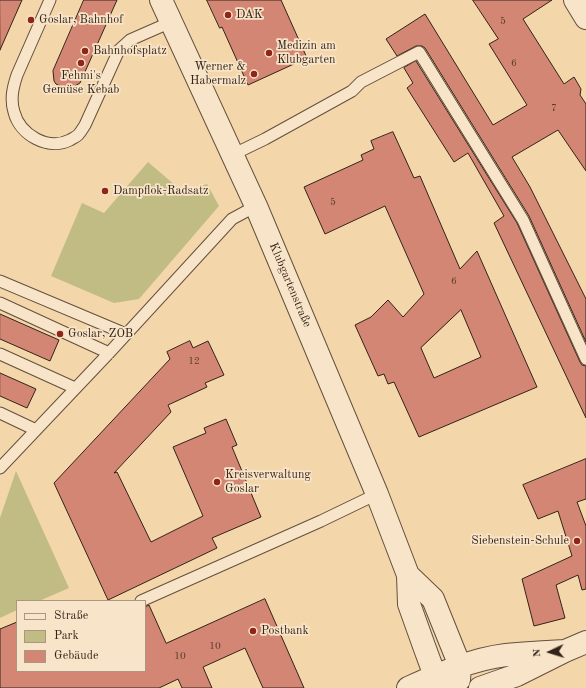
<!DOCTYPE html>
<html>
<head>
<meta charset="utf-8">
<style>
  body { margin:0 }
  #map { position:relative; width:586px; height:688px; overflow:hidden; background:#f4d6ab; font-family:"Old Standard TT",serif }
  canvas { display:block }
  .legend { position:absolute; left:16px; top:600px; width:130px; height:72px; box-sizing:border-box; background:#f8e4c8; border:1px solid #a99782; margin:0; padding:5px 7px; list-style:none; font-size:12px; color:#332318 }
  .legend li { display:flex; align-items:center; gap:8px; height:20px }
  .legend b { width:20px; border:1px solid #a99782 }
  .north { position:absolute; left:530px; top:632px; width:40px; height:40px; -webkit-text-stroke:3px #f8e4c8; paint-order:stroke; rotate:266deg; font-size:11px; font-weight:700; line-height:16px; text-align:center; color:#332318 }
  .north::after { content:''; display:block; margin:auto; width:14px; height:18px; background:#332318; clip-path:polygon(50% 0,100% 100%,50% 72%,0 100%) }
</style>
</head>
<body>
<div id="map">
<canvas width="586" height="688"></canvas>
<ul class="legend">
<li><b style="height:5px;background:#f8e4c8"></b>Straße</li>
<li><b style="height:11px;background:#c1bc84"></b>Park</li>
<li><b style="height:11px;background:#d28673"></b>Gebäude</li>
</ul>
<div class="north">N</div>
</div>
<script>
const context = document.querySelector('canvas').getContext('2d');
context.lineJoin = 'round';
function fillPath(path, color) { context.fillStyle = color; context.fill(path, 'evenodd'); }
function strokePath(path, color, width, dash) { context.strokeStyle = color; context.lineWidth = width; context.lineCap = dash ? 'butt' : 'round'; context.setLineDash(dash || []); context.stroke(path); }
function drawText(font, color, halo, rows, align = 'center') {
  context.font = font + ' "Old Standard TT",serif'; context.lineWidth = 3.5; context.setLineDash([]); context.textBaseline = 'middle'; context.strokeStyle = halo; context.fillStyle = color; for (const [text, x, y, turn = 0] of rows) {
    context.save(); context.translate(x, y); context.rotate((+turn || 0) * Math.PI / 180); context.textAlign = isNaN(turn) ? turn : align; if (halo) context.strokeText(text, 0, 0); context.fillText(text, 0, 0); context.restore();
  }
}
const green = new Path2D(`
  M148 162 183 192 207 184 219 206 139 299 114 303 51 276 82 203 104 213Z
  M16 471 69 588 39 601H17V610L0 618V518Z`);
const building = new Path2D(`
  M0 0H22L0 50Z
  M84 0H117L80 83 73 87 64 88 56 84 54 81 53 71Z
  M207 0H281L307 58 248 85 222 27 220 28Z
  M473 0H552L523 19 564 84 574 77 581 89 580 95 586 104V171L558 130 512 157 530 187 586 299V342L529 216 425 48 422 46H416L397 56 386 39 425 14 493 125 527 105 489 44 498 39Z
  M416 61 517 223 580 362 582 365 586 366V418L494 223 504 216 468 153 454 162 407 88 413 83 404 68Z
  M393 132 414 178 420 176 460 269 477 251 537 387 419 437 394 382 388 384 384 374 378 376 355 325 371 317 388 300 403 317 424 294 385 206 325 234 304 187 363 160 361 155 374 149 371 141ZM461 310 481 357 434 378 421 348Z
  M0 314 59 340 50 361 0 339Z
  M190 341 193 348 208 341 224 375 205 383 207 387 168 405 171 412 114 473 117 472 151 542 203 516 173 447 206 433 204 428 226 419 237 445 232 447 261 517 212 538 217 548 108 600 54 483 170 359 167 352Z
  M0 373 36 389 27 408 0 396Z
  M586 459V499L577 502 586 526V589L582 590 578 575 556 585 565 618 534 626 522 579 572 556 558 511 538 519 523 485Z
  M265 599 304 688H263L245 648 203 667 212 688H182L178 679 159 688H0V629L17 622V671H145V607L149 605 166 643Z`);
const lane = new Path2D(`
  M50 0 17 75C13 87 10 99 14 112 20 135 48 151 70 140 73 138 76 137 78 135 81 132 83 128 85 125L119 50 130 40 171 22
  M232 155 265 139 352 91 361 82 419 52 523 220 586 359
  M0 281 126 334
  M0 303 109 353
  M0 354 75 388
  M0 413 36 430
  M0 468 109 353 232 219 256 206
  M141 601 321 521 377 494`);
const street = new Path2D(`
  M161 0 256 206 377 494 408 575 409 604 424 646 435 676 448 688
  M575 0 586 18
  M408 575 433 599 460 666 459 680
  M408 688C439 674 472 659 506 655 526 653 545 652 565 651
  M480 688 517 675 565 651 586 642`);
const markers = [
  [228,15,4,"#8f2418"],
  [31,20,4,"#8f2418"],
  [85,51,4,"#8f2418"],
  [269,53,4,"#8f2418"],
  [81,63,4,"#8f2418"],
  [254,74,4,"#8f2418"],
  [105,191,4,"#8f2418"],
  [60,334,4,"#8f2418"],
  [217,482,4,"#8f2418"],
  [577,541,4,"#8f2418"],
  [253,631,4,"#8f2418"]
];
const numberNames = [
  ["5",503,21],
  ["6",514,63],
  ["7",554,108],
  ["5",333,202],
  ["6",454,281],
  ["12",194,361],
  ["10",215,646],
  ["10",180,656]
];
const poiNames = [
  ["DAK",236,15],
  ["Goslar, Bahnhof",39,20],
  ["Medizin am",277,46],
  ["Klubgarten",277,60],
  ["Bahnhofsplatz",93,51],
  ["Werner &",246,67,"right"],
  ["Habermalz",246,81,"right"],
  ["Fehmi's",81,76,"center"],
  ["Gemüse Kebab",81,90,"center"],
  ["Dampflok-Radsatz",113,191],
  ["Goslar, ZOB",68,334],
  ["Kreisverwaltung",225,475],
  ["Goslar",225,489],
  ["Siebenstein-Schule",569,541,"right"],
  ["Postbank",261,631]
];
const streetNames = [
  ["Klubgartenstraße",290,285,67]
];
fillPath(green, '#c1bc84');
fillPath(building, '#d28673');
strokePath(building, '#332318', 1);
strokePath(lane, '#63503d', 13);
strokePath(street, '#63503d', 24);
strokePath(lane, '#f8e4c8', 11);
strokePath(street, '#f8e4c8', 22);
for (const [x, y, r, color] of markers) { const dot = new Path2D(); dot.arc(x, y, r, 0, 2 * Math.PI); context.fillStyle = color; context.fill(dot); strokePath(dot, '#f8e4c8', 1.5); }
drawText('10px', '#5b3c2f', null, numberNames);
drawText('12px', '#332318', '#f8e4c8', poiNames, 'left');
drawText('12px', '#332318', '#f8e4c8', streetNames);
</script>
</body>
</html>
